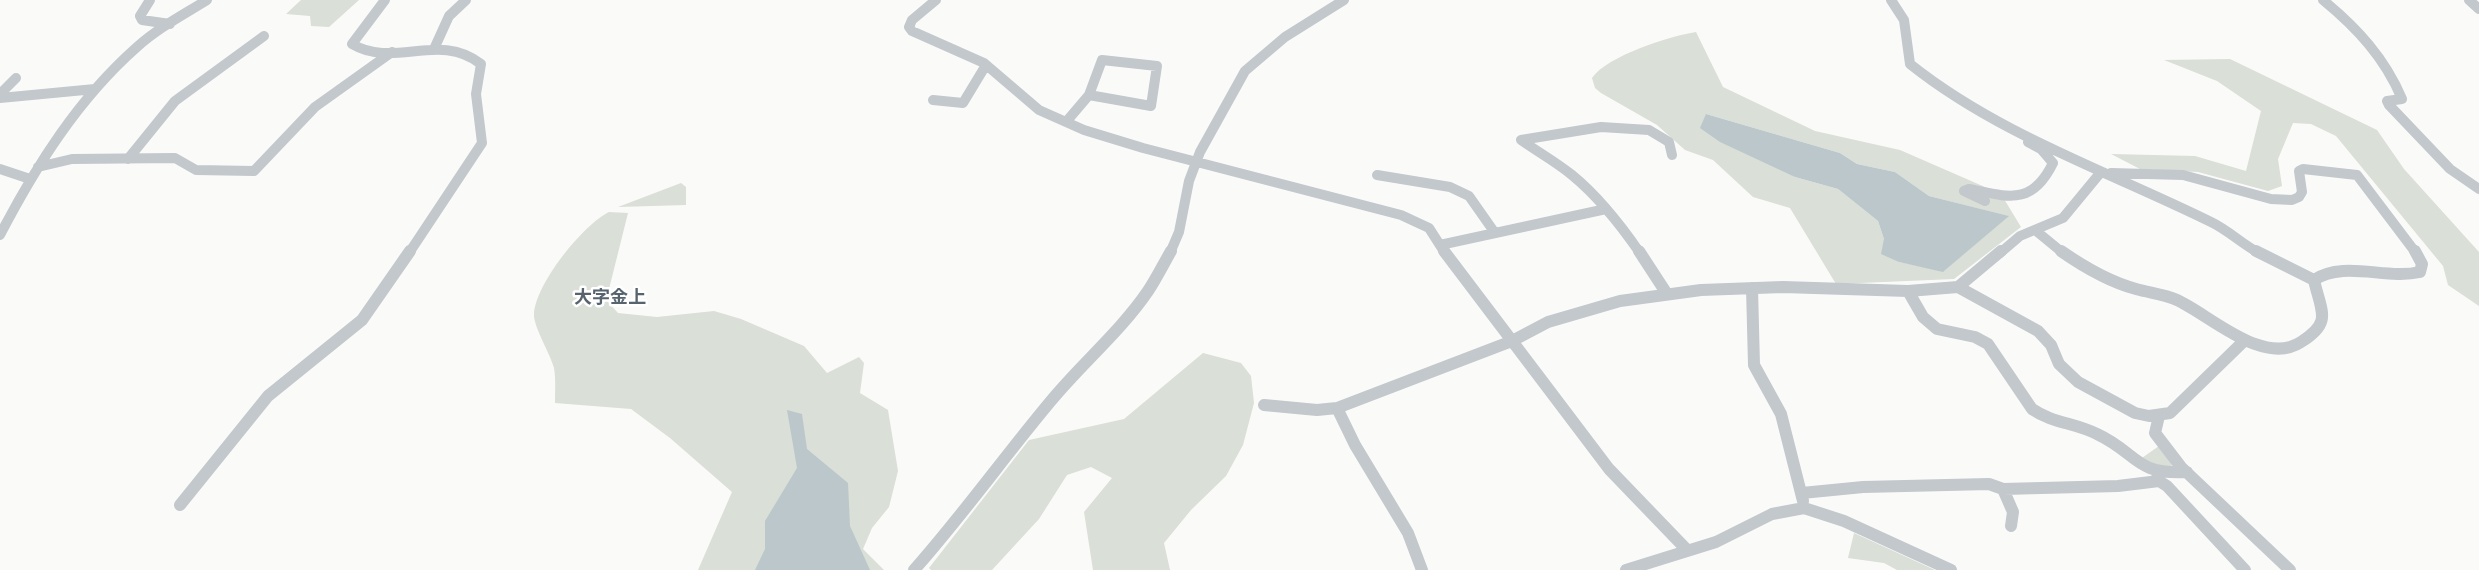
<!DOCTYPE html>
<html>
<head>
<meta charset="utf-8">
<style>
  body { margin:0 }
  canvas { display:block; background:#fafaf8 }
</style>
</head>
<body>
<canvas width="2479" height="570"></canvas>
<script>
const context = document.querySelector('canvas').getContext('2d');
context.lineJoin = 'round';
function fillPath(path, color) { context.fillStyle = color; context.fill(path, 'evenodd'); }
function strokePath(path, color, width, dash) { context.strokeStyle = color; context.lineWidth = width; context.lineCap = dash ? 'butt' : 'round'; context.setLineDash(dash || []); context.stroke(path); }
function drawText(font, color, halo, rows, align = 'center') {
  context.font = font + ' Lato,"Noto Sans JP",sans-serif'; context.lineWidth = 5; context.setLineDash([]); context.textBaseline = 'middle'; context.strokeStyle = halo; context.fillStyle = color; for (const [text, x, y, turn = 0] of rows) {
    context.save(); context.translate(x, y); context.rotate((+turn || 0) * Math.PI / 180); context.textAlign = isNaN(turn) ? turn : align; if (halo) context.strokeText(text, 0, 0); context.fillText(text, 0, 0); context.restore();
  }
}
const green = new Path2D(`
  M301 0H359L329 27 311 26 310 16 286 14Z
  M1696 32 1723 87 1815 131 1900 150 2001 194 2021 227 1954 279 1836 284 1790 208 1753 197 1713 160 1685 150 1657 125 1601 93 1595 88 1592 78C1607 56 1670 36 1696 32ZM1706 114 1840 153 1857 164 1895 172 1929 196 2008 216 1944 271 1899 262 1884 239 1878 221 1838 189 1795 177Z
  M2230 59 2377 130 2404 169 2479 252V306L2448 285 2443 266 2336 136 2311 124 2293 123 2278 159 2282 186 2268 191 2198 172 2140 169 2111 154 2195 156 2246 171 2261 111 2217 81 2164 60Z
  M681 183 686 187V205L618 207Z
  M609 212 628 213 608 293V302L618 313 657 317 714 311 741 319 804 346 827 373 859 357 864 363 860 393 888 410 898 471 889 507 872 528 863 549 884 570H698L732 492 670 438 631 409 555 403C555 392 556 379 554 368 551 355 533 326 534 314 536 283 583 225 609 212Z
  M1203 353 1241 363 1251 376 1254 403 1243 445 1226 476 1191 510 1164 543 1170 570H1093L1084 512 1112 478 1091 467 1067 475 1039 519 992 570H931L929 568 1029 440 1124 419Z
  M2159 446 2172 465 2169 469 2139 460Z
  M1854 533 1935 570H1897L1884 563 1848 558Z`);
const water = new Path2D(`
  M1706 114 1840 153 1857 164 1895 172 1929 196 2009 216 1943 272 1899 262 1881 254 1884 239 1878 221 1838 189 1795 177 1720 142 1700 128Z
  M787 410 802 414 807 449 848 483 850 526 870 570H755L765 549V521L797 468Z`);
const minorFar1 = new Path2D(`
  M150 0 140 16 142 20 170 24
  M385 0 352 44C394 69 439 31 481 64L476 94 482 143 409 253
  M936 0 912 20 909 27 912 31 984 63 1039 110 1084 130 1143 148 1401 215 1429 228 1445 253
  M1891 0 1904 20 1910 64C1999 135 2110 172 2211 222 2228 230 2242 244 2259 253
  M2323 0C2357 28 2385 58 2402 99L2387 101 2389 105 2450 169 2479 189
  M2469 0 2479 9
  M434 49 449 16 466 0
  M1102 60 1157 66 1151 106 1089 95Z
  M0 94 16 78
  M0 98 95 89
  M933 100 963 103 986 65
  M1066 122 1089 95
  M1521 140C1538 152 1556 162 1572 175 1599 197 1620 224 1640 253
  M1521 140 1601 127 1649 130 1669 142 1672 155
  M128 159 175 101 264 36
  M38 167 72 159 175 158 196 170 254 171 315 107 392 52
  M0 169 30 179
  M2111 173 2183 175 2271 199 2292 200 2299 197 2302 192 2299 171 2303 169 2357 175 2416 253
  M1377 175 1450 187 1469 196 1495 233
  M1985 201 1964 191 1969 189C2009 197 2032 206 2053 163L2041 149 2028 142
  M2035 230 2063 253
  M0 235C36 166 78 99 137 47 158 28 183 15 207 0
  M1440 245 1606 209
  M1170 253 1179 232 1189 181 1200 152 1245 71 1285 37 1344 0
  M2000 253 2020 236 2063 218 2101 172`);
const minor = new Path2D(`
  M1444 251 1609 469 1687 550
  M1639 251 1667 294
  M2061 251C2084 267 2110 282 2136 289 2150 293 2164 294 2177 300 2210 315 2263 367 2301 342 2333 322 2321 312 2314 280
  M2256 251 2314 280
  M2314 280C2344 260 2386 280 2420 272L2422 264 2415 251
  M1958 287 2001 251
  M1752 288 1754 365 1781 414 1803 501
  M1908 291 1923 317 1937 329 1975 337 1988 344 2032 409C2052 423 2076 423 2097 434 2138 453 2134 475 2187 472
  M1264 405 1317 410 1337 408 1512 341 1548 322 1620 301 1701 290 1783 287 1908 291 1958 287 2038 331 2051 345 2059 364 2078 382 2135 413 2149 416 2170 413 2244 341
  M1337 408 1355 445 1408 533 1422 570
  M2159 416 2155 433 2181 467 2290 570
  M2159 481 2167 486 2245 570
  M2003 489 2013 512 2011 526
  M1802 493 1863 487 1989 484 2003 489 2118 486 2159 481 2157 473
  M180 505 268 396 362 320 410 251
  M914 570C962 516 1004 457 1050 402 1081 364 1120 332 1148 291 1156 279 1163 265 1171 251
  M1626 570 1716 542 1772 514 1804 508 1844 521 1951 570`);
const quarterNames = [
  ["大字金上",610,297]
];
fillPath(green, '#dadfd7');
fillPath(water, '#bbc7cb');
strokePath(minorFar1, '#c3c8cc', 10);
strokePath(minor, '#c3c8cc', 12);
drawText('bold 18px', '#57646e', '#fff', quarterNames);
</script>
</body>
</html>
